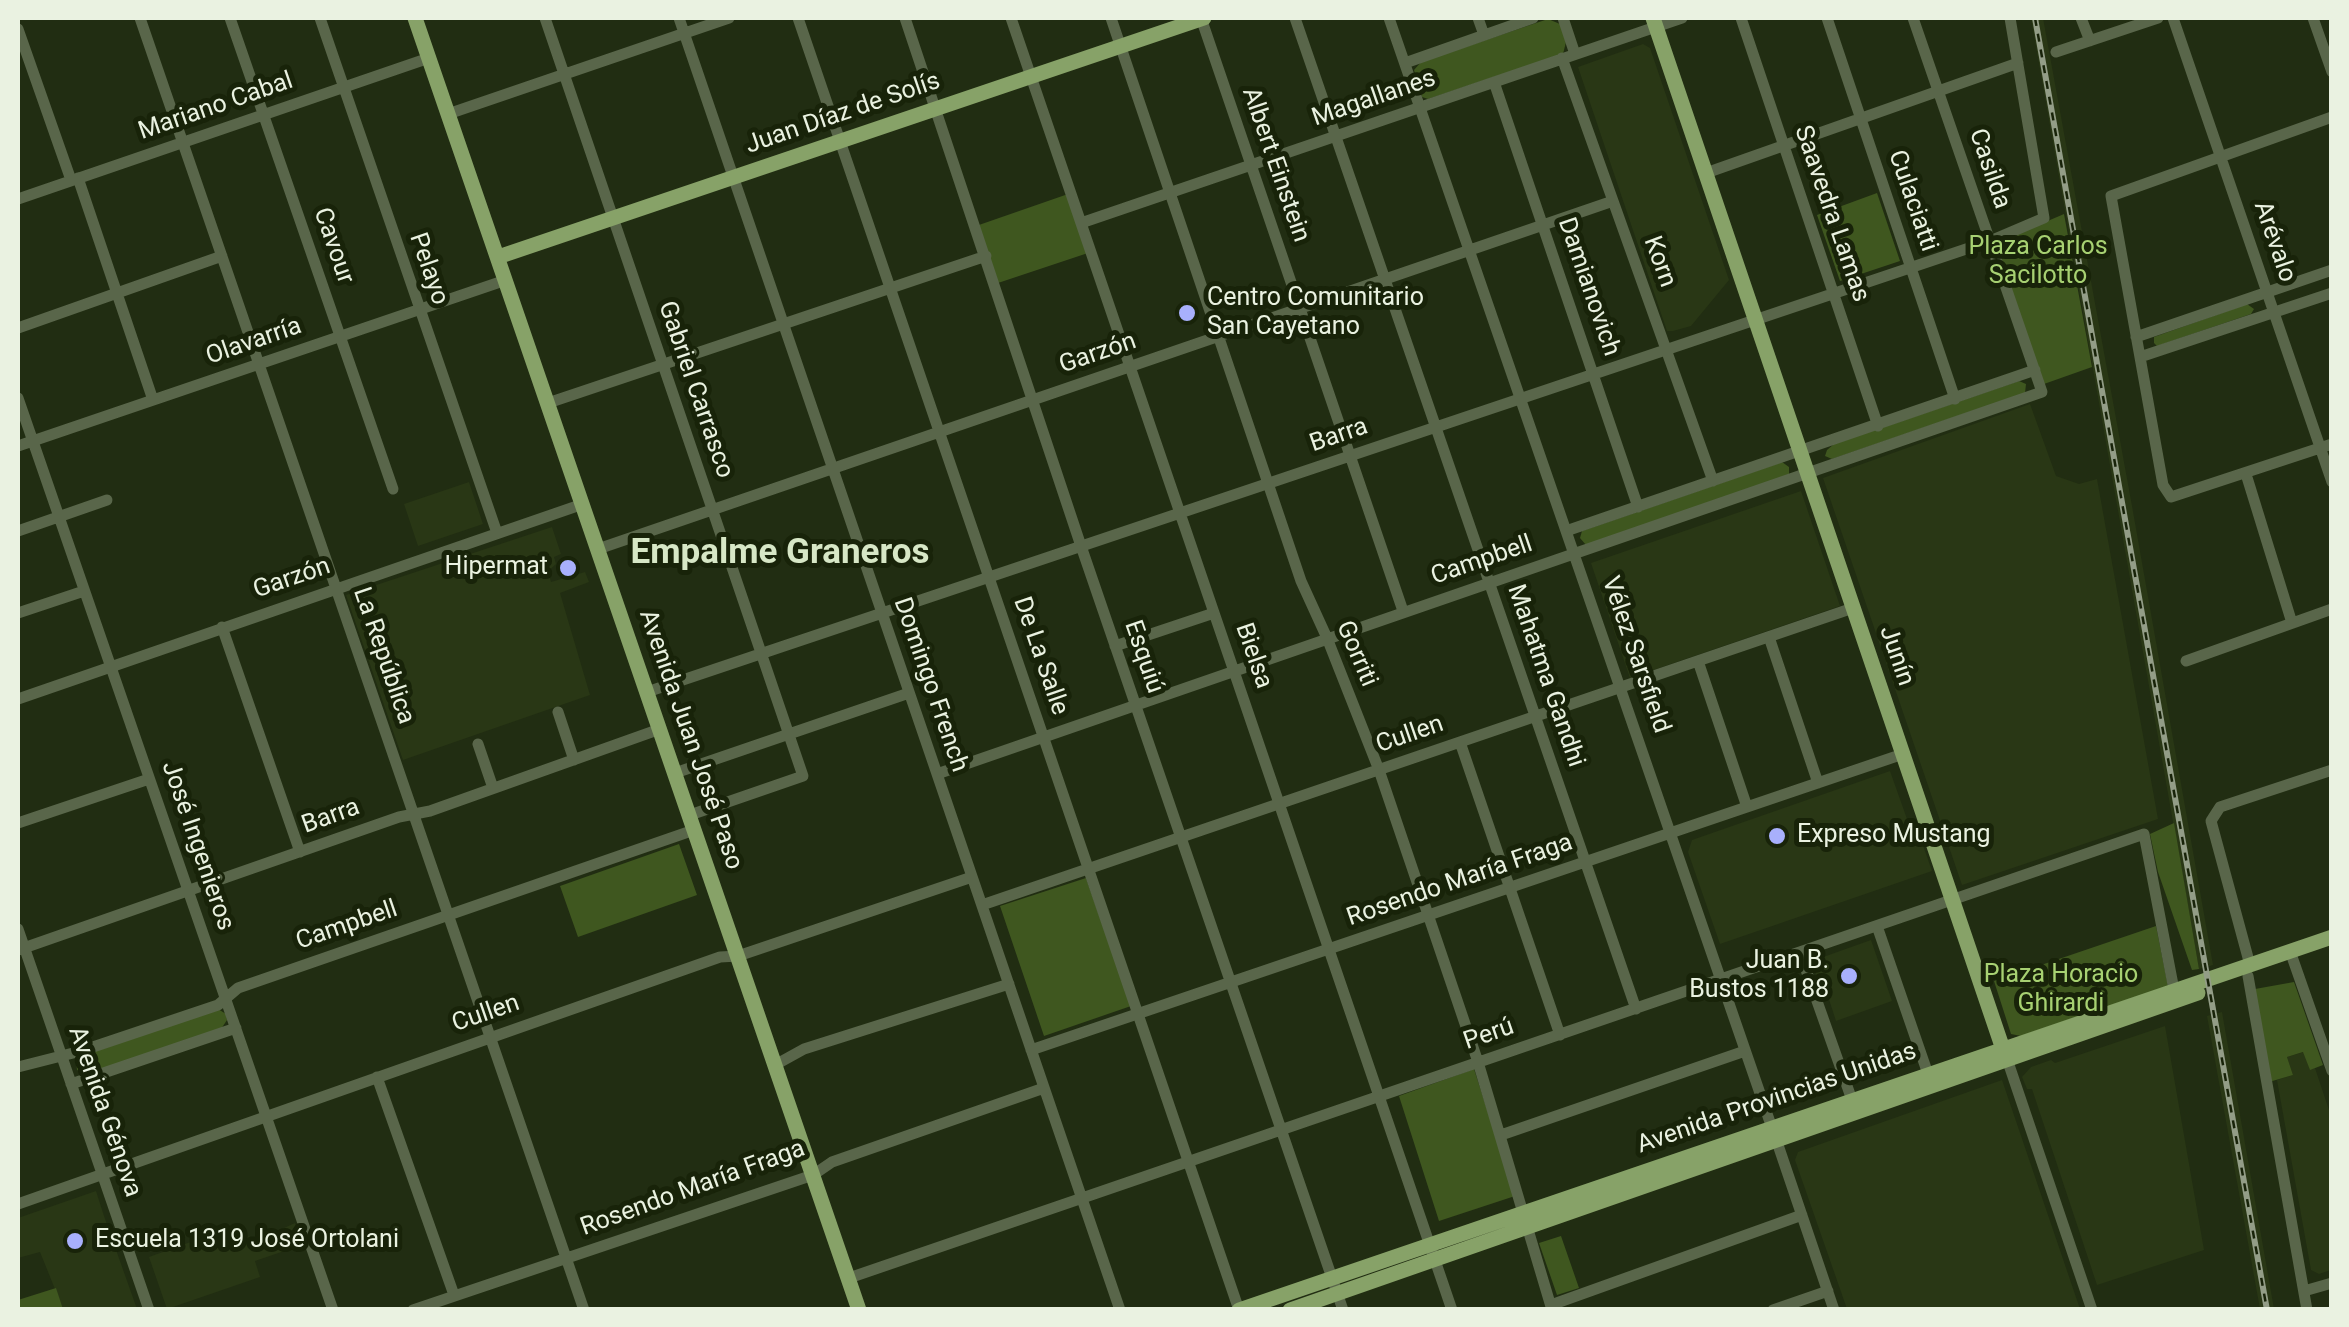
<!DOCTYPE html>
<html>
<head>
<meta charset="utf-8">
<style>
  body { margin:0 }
  #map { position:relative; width:2349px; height:1327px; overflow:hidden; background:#212d12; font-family:Roboto,sans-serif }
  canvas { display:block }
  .frame { position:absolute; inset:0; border:20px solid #eaf2e1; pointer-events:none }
</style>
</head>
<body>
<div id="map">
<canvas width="2349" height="1327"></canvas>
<div class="frame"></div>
</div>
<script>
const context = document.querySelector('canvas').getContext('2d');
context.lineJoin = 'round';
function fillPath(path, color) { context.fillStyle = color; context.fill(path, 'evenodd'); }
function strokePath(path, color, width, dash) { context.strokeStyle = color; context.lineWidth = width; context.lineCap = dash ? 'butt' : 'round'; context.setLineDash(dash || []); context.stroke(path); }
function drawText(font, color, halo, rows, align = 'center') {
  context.font = font + ' Roboto,sans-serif'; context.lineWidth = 10; context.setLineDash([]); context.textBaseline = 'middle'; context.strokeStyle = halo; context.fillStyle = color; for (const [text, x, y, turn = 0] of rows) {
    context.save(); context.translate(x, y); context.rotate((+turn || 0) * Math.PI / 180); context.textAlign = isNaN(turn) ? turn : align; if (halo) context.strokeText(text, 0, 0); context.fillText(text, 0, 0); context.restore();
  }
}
const built = new Path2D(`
  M2031 18H2043L2132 506 2213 965 2199 969Z
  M1643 44 1650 48 1729 280 1691 326 1673 331H1667L1578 67Z
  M2030 404 2056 476 2079 484 2097 479 2158 819 1962 885 1823 478Z
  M469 482 483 524 418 546 404 504Z
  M1801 491 1840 606 1630 678 1591 563Z
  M552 527 561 554 554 557 556 564 548 571 551 582 585 572 589 582 560 593 590 695 403 760 346 595Z
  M1890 771 1912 833 1918 831 1932 871 1720 944 1688 852 1692 840Z
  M1871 940 1892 1001 1836 1021 1823 981 1818 982 1812 961Z
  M2222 1012 2274 1309H2260L2207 1016Z
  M2165 1026 2204 1250 2097 1285 2032 1089H2027L2022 1077 2031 1067 2051 1060 2055 1063Z
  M2304 1052 2310 1069 2315 1068 2331 1116V1270L2319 1274 2311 1270 2277 1080 2293 1075 2287 1057Z
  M2002 1080 2080 1309H1847L1795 1160 1798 1152Z
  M96 1191 104 1216 137 1309H63L40 1252 18 1258V1218Z
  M295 1223 302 1245 255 1261 260 1277 167 1309 149 1257 221 1231 226 1244 250 1236 253 1242Z`);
const green = new Path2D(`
  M1548 19 1560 24 1566 42 1563 54 1428 99 1422 97 1414 70 1421 62Z
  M1071 193 1091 252 995 284 976 226Z
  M1877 193 1900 261 1840 281 1817 215Z
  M2064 214 2092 367 2044 384 1994 244Z
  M2247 304 2254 309 2251 314 2157 346 2154 343V337Z
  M2019 381 2026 384 2025 393 1832 459 1825 456 1827 450 1834 444Z
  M1782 462 1789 467V475L1586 545 1580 538 1582 531Z
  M2174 823 2199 969 2192 970 2158 872 2150 834Z
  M679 844 697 895 578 937 560 886Z
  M1086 878 1131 1006 1044 1036 1000 906Z
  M2156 926 2168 986 2021 1036 2011 1034 1994 981Z
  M2294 982 2323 1065 2310 1070 2303 1052 2287 1057 2293 1075 2269 1082 2255 989Z
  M218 1009 226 1014 227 1020 221 1029 86 1075 77 1070 76 1059 79 1055Z
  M1474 1069 1515 1196 1439 1221 1399 1096Z
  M1561 1236 1579 1288 1557 1295 1539 1243Z
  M56 1288 63 1309H18V1300Z`);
const minor = new Path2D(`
  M140 18 584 1310
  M230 18 393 489
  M320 18 497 533
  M545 18 803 776 690 815
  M679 18 1120 1310
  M798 18 1239 1310
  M905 18 1081 546 1343 1310
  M1011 18 1452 1310
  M1111 18 1301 581 1327 638 1379 770 1478 1062 1552 1310
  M1201 18 1403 611
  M1295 18 1636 1009
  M1389 18 1772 1128
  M1478 18 1484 35
  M1563 18 1575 54
  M1741 18 1878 426
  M1827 18 1955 399
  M2081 18 2090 41
  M2173 18 2332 482
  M2313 18 2332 72
  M18 29 71 180
  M2056 52 2158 18
  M1562 58 1713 481
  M1405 63 1533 18
  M1494 82 1638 507
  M448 114 729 18
  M2332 117 2111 196 2163 485 2171 497 2332 444
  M1706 173 2018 63
  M78 178 153 400
  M18 199 429 58
  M1081 223 1682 18
  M18 328 222 256
  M2136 337 2332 270
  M2140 357 2332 293
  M18 398 333 1310
  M548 403 986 256
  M18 446 506 280
  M2246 474 2292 623
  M18 531 107 500
  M1566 531 2035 370
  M598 549 1613 201
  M18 613 84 591
  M222 627 300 852
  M1769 637 1818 783
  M1115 646 1214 613
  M1698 661 1747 807
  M2186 661 2332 609
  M647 692 1990 241 2044 218 2010 18
  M18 699 583 504
  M558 712 574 760
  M1460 742 1560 1035
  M478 744 493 788
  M675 773 909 693
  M937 774 2042 392 1913 18
  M18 823 149 779
  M982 905 1853 608
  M1877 926 1928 1074
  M18 929 149 1310
  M18 950 399 817 430 811 660 729
  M2290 951 2332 1071
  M1800 953 1852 1100
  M2250 965 2211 821 2220 807 2332 770
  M2248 976 2307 1310
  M1031 1050 1903 754
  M2007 1059 2092 1310
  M775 1065 804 1049 1009 984
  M18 1067 81 1051 218 1005 238 988 694 830
  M377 1077 454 1295
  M71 1084 236 1028
  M1501 1135 1745 1051
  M1776 1139 1834 1310
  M18 1204 720 957 738 956 972 877
  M849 1278 2144 834 2174 990
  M2304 1291 2332 1283
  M1551 1305 1802 1215
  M413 1310 813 1175 832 1162 1044 1088
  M1773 1310 1828 1291`);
const major = new Path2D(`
  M415 18 859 1310
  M1653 18 2005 1055
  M498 257 1204 18
  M1239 1310 2332 937
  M1290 1310 2198 993`);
const rail = new Path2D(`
  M2035 18 2267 1310`);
const markers = [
  [1187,313,10,"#a8b0fc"],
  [568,568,10,"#a8b0fc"],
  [1777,836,10,"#a8b0fc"],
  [1849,976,10,"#a8b0fc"],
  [75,1241,10,"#a8b0fc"]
];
const streetNames = [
  ["Magallanes",1374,99,-19],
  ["Mariano Cabal",216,107,-19],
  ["Juan Díaz de Solís",843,114,-19],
  ["Albert Einstein",1275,165,71],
  ["Casilda",1989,169,71],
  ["Culaciatti",1912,201,71],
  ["Saavedra Lamas",1831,214,71],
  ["Arévalo",2274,242,71],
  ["Cavour",333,246,71],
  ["Korn",1659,262,70],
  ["Pelayo",428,269,71],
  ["Damianovich",1588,287,71],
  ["Olavarría",254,342,-19],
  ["Garzón",1098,354,-19],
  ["Gabriel Carrasco",695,390,71],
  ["Barra",1339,436,-19],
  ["Campbell",1482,561,-19],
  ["Garzón",292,579,-19],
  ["Gorriti",1356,654,67],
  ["Vélez Sarsfield",1635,655,71],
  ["La República",383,656,71],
  ["De La Salle",1040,656,71],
  ["Bielsa",1253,656,71],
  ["Junín",1896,656,71],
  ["Esquiú",1143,657,71],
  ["Mahatma Gandhi",1545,676,71],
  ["Domingo French",930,685,71],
  ["Cullen",1410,735,-19],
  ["Avenida Juan José Paso",690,740,71],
  ["Barra",331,817,-20],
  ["José Ingenieros",197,846,71],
  ["Rosendo María Fraga",1460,881,-19],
  ["Campbell",347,926,-19],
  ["Cullen",486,1014,-19],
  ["Perú",1489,1035,-19],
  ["Avenida Provincias Unidas",1777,1099,-19],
  ["Avenida Génova",104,1112,71],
  ["Rosendo María Fraga",693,1189,-20]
];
const parkNames = [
  ["Plaza Carlos",2038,248],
  ["Sacilotto",2038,277],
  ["Plaza Horacio",2061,976],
  ["Ghirardi",2061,1005]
];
const poiNames = [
  ["Centro Comunitario",1207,299],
  ["San Cayetano",1207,328],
  ["Hipermat",548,568,"right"],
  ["Expreso Mustang",1797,836],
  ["Juan B.",1829,962,"right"],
  ["Bustos 1188",1829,991,"right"],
  ["Escuela 1319 José Ortolani",95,1241]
];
const districtNames = [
  ["Empalme Graneros",780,554]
];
fillPath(built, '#293715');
fillPath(green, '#3f571f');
strokePath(minor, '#59664a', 11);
strokePath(major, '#87a268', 15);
strokePath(rail, '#939d87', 6);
strokePath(rail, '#182309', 2.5, [8]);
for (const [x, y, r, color] of markers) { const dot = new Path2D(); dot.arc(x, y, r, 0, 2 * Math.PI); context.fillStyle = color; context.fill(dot); strokePath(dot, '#182309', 4); }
drawText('25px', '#eaf2e1', '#182309', streetNames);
drawText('25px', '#a7d172', '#182309', parkNames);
drawText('25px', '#eaf2e1', '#182309', poiNames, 'left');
drawText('bold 35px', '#d7e7c6', '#182309', districtNames);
</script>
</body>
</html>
